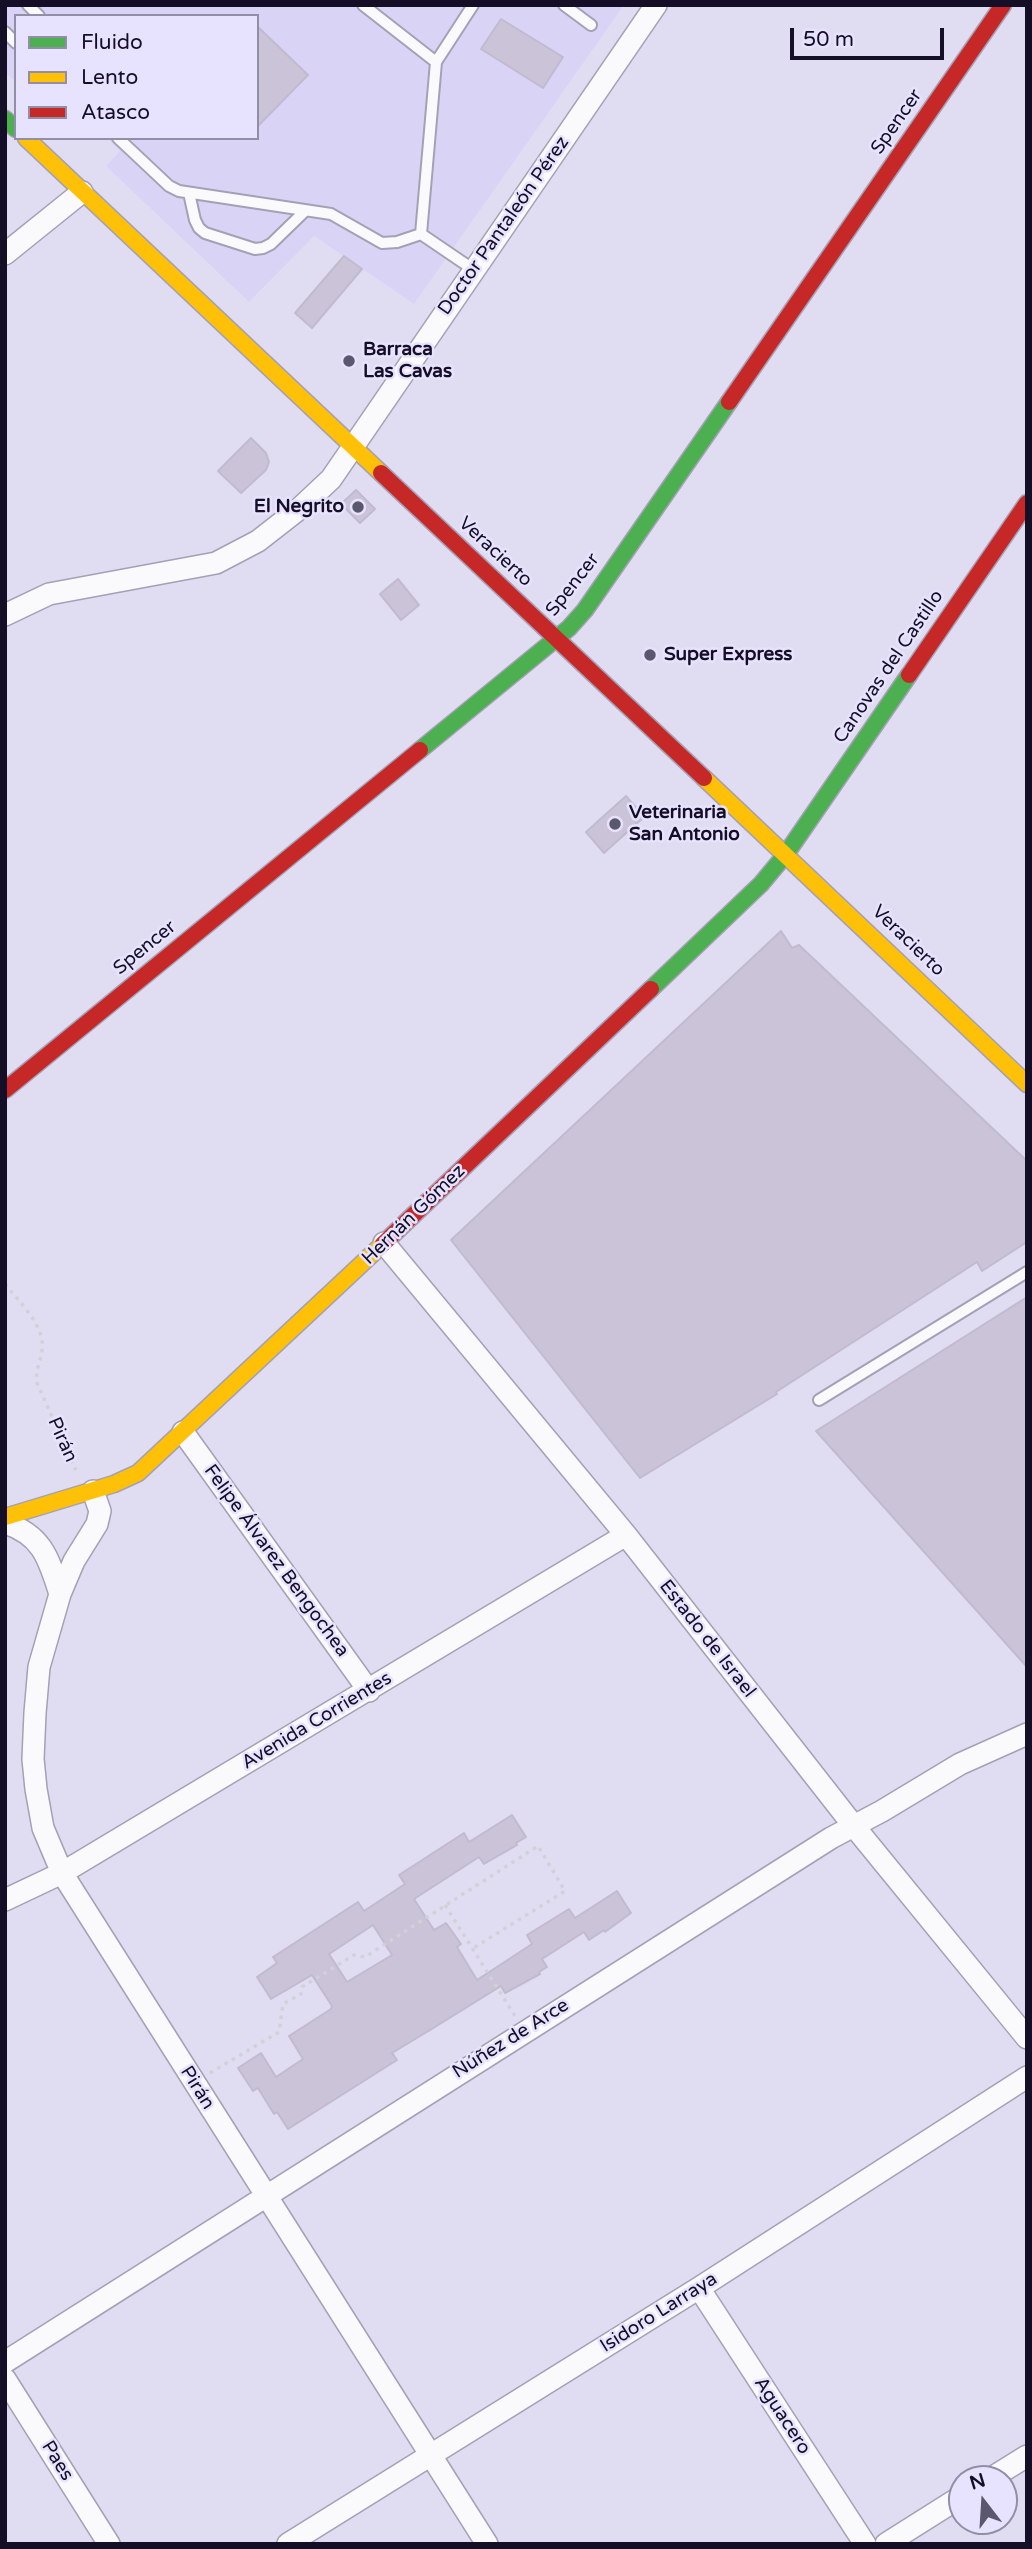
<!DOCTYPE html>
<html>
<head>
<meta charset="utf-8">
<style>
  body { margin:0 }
  #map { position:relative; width:1032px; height:2549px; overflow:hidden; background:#e0ddf3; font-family:"Varela Round",sans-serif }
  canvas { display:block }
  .frame { position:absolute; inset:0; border:7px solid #140f26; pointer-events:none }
  .legend { position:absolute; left:14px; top:14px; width:245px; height:126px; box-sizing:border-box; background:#e7e3fe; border:2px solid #938ea8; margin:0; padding:9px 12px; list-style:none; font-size:21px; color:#140f26 }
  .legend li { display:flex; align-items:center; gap:14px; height:35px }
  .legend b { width:35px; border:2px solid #938ea8 }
  .north { position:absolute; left:948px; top:2465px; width:70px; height:70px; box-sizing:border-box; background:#e7e3fe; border:2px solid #938ea8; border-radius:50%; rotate:343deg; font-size:19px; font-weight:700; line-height:28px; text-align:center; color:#140f26 }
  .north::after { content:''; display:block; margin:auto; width:24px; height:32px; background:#5b576e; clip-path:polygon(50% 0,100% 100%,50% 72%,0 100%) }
  .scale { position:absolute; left:790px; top:28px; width:154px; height:32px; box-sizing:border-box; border:4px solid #140f26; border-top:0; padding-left:9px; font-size:21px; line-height:24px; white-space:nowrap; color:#140f26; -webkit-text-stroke:5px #e7e3fe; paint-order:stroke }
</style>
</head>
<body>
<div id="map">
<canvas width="1032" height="2549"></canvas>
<div class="frame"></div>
<ul class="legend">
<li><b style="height:9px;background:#4caf50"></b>Fluido</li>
<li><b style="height:9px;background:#ffc107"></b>Lento</li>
<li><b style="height:9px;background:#c62828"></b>Atasco</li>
</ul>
<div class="north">N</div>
<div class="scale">50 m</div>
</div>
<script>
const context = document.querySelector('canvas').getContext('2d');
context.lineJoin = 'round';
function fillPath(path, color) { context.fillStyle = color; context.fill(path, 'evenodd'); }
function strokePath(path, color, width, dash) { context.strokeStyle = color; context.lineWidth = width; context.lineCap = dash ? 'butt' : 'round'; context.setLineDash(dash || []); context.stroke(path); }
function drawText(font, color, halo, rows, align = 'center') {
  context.font = font + ' "Varela Round",sans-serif'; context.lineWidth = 5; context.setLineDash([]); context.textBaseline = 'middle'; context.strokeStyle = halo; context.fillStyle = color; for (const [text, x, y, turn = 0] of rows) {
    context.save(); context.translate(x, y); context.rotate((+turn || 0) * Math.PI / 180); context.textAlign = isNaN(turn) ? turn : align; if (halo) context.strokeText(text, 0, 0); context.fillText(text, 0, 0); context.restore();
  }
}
const built = new Path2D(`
  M5 5H624L414 304 314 236 249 302 106 166 120 151 107 138H257V16H16V82L5 72Z`);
const building = new Path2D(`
  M501 19 563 57 543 88 481 49Z
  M257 26 308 75 257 127Z
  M344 256 362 269 312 328 295 313Z
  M251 438 266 453 269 462 266 470 241 493 218 471Z
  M356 490 375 509 360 523 341 504Z
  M398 579 419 605 401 620 380 594Z
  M626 796 644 817 604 853 586 832Z
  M781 931 792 948 799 945 1027 1161V1242L982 1271 977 1262 776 1392 777 1394 640 1478 451 1240Z
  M1027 1297V1667L816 1431Z
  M512 1815 526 1837 516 1843 517 1845 484 1864 479 1857 414 1899 434 1930 446 1923 461 1944 457 1947 477 1980 532 1944 527 1935 569 1909 575 1918 617 1891 631 1913 605 1932 604 1930 589 1940 584 1932 542 1959 547 1967 539 1972 540 1974 505 1993 501 1986 435 2027 392 2053 397 2060 288 2129 277 2112 274 2114 258 2088 253 2091 238 2068 261 2053 276 2077 303 2059 289 2036 331 2009 332 2006 312 1975 271 1999 257 1977 277 1963 273 1957 358 1902 364 1911 405 1884 399 1875 464 1833 469 1842ZM373 1925 392 1955 347 1982 329 1954Z`);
const path = new Path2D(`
  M5 1284C19 1302 46 1326 42 1351 40 1364 35 1370 37 1383L76 1470
  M445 1905 515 2016
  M210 2073 279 2032 283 2004 301 1994 302 1987 354 1955 365 1957 538 1846 565 1891 472 1949`);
const lane = new Path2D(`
  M28 5 39 16
  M363 5 436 62
  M564 5 591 25
  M5 32 16 43
  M118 138 169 186 179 191 331 214 382 243 397 242 421 234
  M189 193 195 220 199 228 205 233 255 249 263 248 271 244 305 211
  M421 234 436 62 473 5
  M421 234 474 270
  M819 1400 1027 1272`);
const street = new Path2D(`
  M5 254 82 192
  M5 615 49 594 216 563 258 541 299 509 331 479 656 5
  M384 1243 626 1535 853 1825 1027 2038
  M183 1432 369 1691
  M93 1491 100 1511 97 1524 74 1561 60 1594 39 1667 35 1713 33 1759 36 1789 43 1828 62 1873 487 2544
  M5 1523C43 1535 49 1560 60 1594
  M5 1900 62 1873 626 1535
  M699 2288 865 2544
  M5 2362 831 1838 882 1811 960 1764 1027 1734
  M5 2379 109 2544
  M990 2479 1027 2456
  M288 2544 699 2288 1027 2077
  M886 2544 962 2496`);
const fast = new Path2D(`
  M5 119 16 129
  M420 750 569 628 585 610 729 402
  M651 989 761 884 786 854 909 675`);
const slow = new Path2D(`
  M26 138 381 473
  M704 778 1027 1084
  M5 1517 114 1484 138 1473 383 1244`);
const jam = new Path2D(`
  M729 402 1003 5
  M381 473 704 778
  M909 675 1027 503
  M5 1090 420 750
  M383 1244 651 989`);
const markers = [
  [349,361,7,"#5b576e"],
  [358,507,7,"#5b576e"],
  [650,655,7,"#5b576e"],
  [615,824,7,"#5b576e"]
];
const streetNames = [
  ["Spencer",897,122,-55],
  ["Doctor Pantaleón Pérez",504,226,-55],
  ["Veracierto",495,552,43],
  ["Spencer",573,585,-52],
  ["Canovas del Castillo",889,667,-56],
  ["Veracierto",908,941,44],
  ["Spencer",145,948,-39],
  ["Hernán Gómez",414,1215,-44],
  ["Pirán",62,1440,66],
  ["Felipe Álvarez Bengochea",276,1561,54],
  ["Estado de Israel",707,1639,52],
  ["Avenida Corrientes",317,1721,-31],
  ["Núñez de Arce",511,2039,-32],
  ["Pirán",197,2088,58],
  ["Isidoro Larraya",659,2313,-32],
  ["Aguacero",782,2416,57],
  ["Paes",57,2461,58]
];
const poiNames = [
  ["Barraca",363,350],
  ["Las Cavas",363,372],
  ["El Negrito",344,507,"right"],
  ["Super Express",664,655],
  ["Veterinaria",629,813],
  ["San Antonio",629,835]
];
fillPath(built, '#d9d4f6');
fillPath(building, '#cbc3d8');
strokePath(building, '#c2bacf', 2);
strokePath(lane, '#a4a0b5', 14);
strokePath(street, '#a4a0b5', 24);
strokePath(fast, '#a4a0b5', 19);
strokePath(slow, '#a4a0b5', 19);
strokePath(jam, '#a4a0b5', 19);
strokePath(path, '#d2d0d8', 3.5, [3.5, 5]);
strokePath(lane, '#fafafd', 10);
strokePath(street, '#fafafd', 21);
strokePath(fast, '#4caf50', 16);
strokePath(slow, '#ffc107', 16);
strokePath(jam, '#c62828', 16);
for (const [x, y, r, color] of markers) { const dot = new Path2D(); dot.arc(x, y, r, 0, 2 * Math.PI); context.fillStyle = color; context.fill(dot); strokePath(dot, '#e7e3fe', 2.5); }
drawText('19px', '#140f26', '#e7e3fe', streetNames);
drawText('bold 19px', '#140f26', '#e7e3fe', poiNames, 'left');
</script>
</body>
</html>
